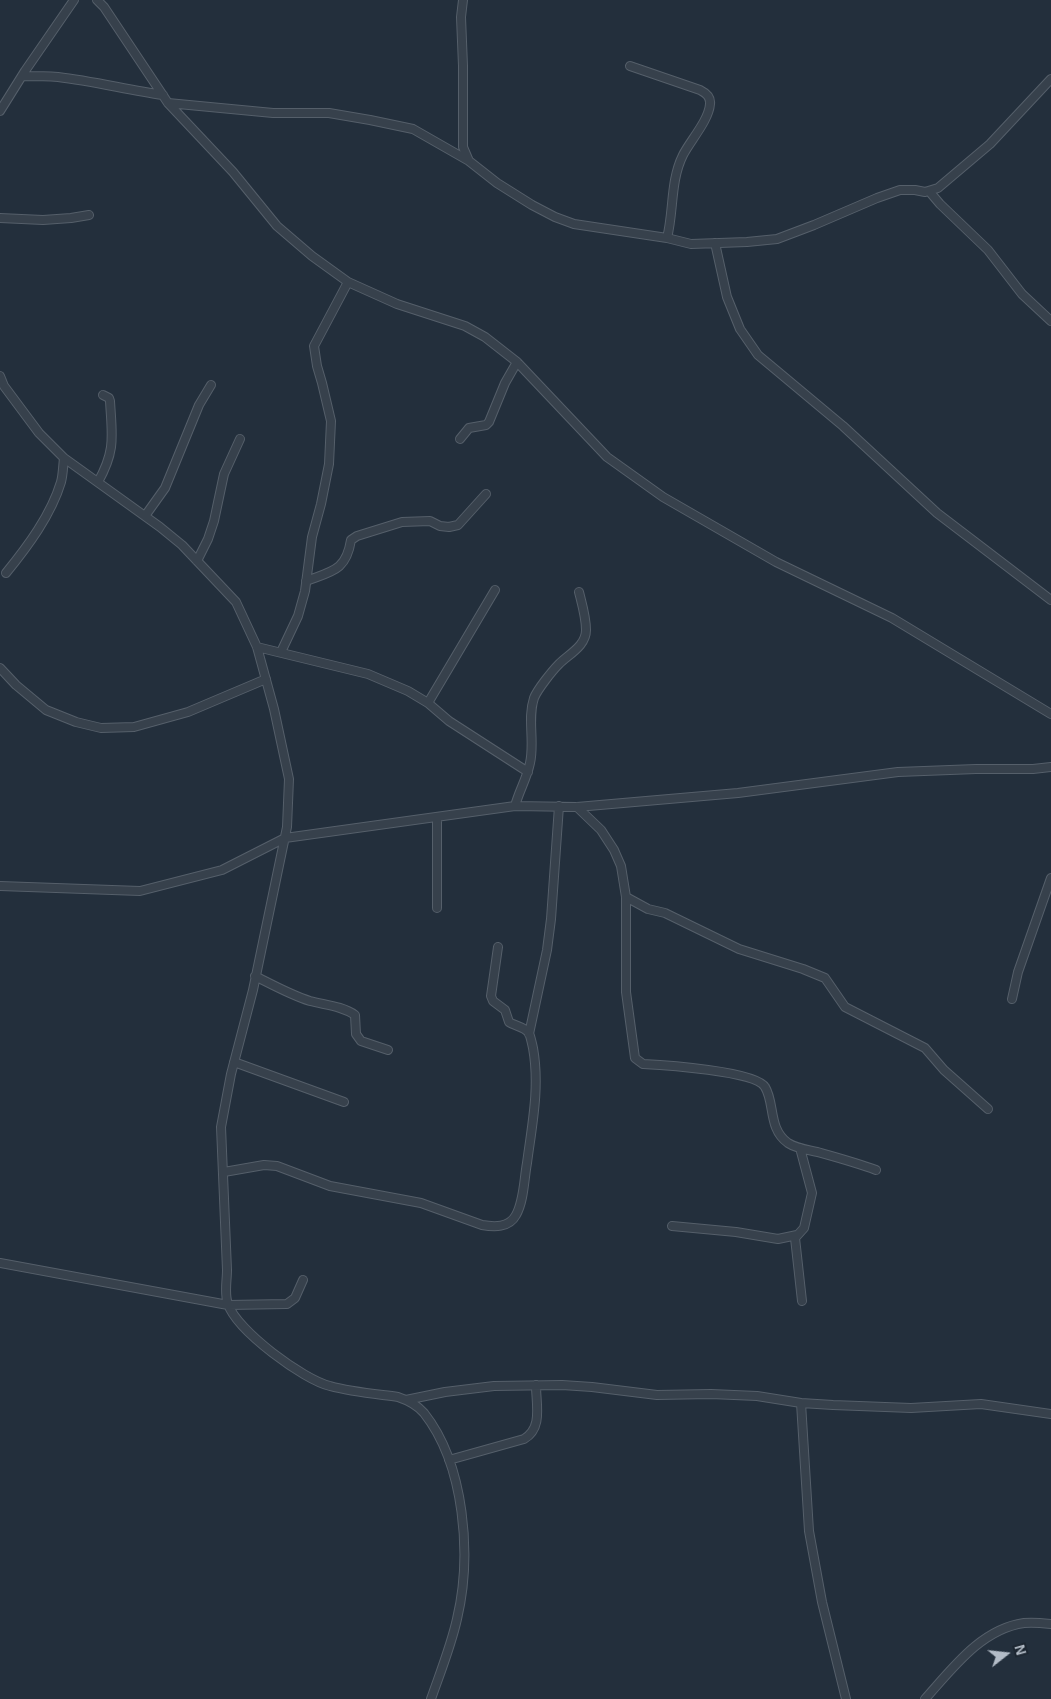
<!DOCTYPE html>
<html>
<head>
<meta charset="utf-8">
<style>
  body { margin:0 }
  #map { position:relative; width:1051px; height:1699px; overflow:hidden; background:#232f3c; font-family:Helvetica,sans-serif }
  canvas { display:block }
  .north { position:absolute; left:981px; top:1629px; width:50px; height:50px; -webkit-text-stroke:4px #1c2631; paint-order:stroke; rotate:74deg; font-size:14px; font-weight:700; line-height:20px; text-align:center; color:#b3bcc7 }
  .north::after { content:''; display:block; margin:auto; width:18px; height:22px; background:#b3bcc7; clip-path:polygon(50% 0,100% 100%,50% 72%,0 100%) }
</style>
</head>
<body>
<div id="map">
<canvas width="1051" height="1699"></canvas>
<div class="north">N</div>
</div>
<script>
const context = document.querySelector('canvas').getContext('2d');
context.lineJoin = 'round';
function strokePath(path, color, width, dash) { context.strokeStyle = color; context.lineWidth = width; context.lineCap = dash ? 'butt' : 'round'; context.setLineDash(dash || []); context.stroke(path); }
const street = new Path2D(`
  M97 0 104 7 168 103 233 172 277 226 312 256 348 282 397 304 465 326 485 337 517 362 607 457 663 497 776 562 892 618 1051 714
  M463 0 461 17 463 66V147L469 161
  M630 66 700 90C706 93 711 97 710 104 709 120 690 141 683 155 670 181 674 211 667 238
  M22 76C34 76 46 76 58 77 93 81 128 90 163 95
  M168 103 273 113H329L370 120 413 129 469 161 497 183 532 205 555 217 574 224 667 238 691 244 747 242 777 239 814 225 877 198 900 190H915L925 192 938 188 990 144 1051 79
  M0 111 25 71 74 0
  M929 191 940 204 988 250 1022 294 1051 321
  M0 218 43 220 71 218 89 215
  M715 243 727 297 740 329 758 355 843 426 937 513 1051 600
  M0 376 4 386 39 433 64 458 160 527 182 545 236 602 257 647 274 709 289 779 287 827 253 990 231 1074 221 1127 227 1270C227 1281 224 1294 228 1304 237 1331 304 1380 330 1386 352 1392 376 1394 398 1397 407 1400 418 1406 424 1413 465 1465 472 1556 457 1619 451 1646 440 1673 431 1699
  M460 439 469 428 486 425 489 422 505 383 517 362
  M98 482C116 450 112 436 110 401L109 398 103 395
  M145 516 165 488 199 405 211 385
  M197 561 208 539 214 521 224 474 240 439
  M6 573C28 546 51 515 61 482 63 475 63 466 64 458
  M306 581C332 571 346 571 351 540L357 536 402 522 430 521 440 526 449 527 458 525 486 494
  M257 647 368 674 408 691 428 703 449 721 528 772
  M281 652 298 616 305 591 312 537 321 504 329 464 331 421 322 383 317 366 314 346 348 282
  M0 668 16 685 46 710 76 722 101 728 134 727 188 712 266 679
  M428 703 495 590
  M515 806C519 791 527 778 530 763 535 741 527 719 534 698 537 690 552 671 559 664 569 654 586 646 586 630 586 617 582 604 579 592
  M577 807 601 830 614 850 621 866 626 897V992L635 1058 643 1064C663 1065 756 1071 765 1087 775 1103 768 1129 788 1143 797 1149 810 1150 821 1153 839 1158 857 1163 876 1170
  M0 886 140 891 222 870 285 838 515 806 577 807 738 793 898 772 976 769H1033L1051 767
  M626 897 648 909 665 913 739 949 803 969 825 978 845 1007 925 1048 944 1070 988 1109
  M437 908V818
  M255 976C273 985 291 995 310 1001 325 1005 342 1006 355 1015L356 1034 361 1041 388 1050
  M1012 999 1018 972 1051 878
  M529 1034 547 950 551 919 559 806
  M234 1062 344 1102
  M800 1148 812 1193 804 1228 795 1238 802 1301
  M224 1172 264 1165 277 1166 330 1186 421 1203 482 1225C494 1227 509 1228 516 1215 524 1201 524 1179 527 1163 532 1125 540 1087 533 1048 532 1044 531 1038 529 1033 525 1027 515 1026 509 1022L505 1010 493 1001 491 996 498 947
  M672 1226 736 1232 778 1239 797 1235
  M0 1263 228 1305 287 1304 295 1298 303 1280
  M406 1400 445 1392 494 1386 562 1385 592 1387 657 1395 711 1394 757 1396 801 1403 833 1405 911 1408 981 1404 1051 1414
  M801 1403 809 1531 822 1602 846 1699
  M449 1460 524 1439C543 1428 536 1405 536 1385
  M925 1699C952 1669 981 1629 1024 1623 1033 1622 1042 1623 1051 1624`);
strokePath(street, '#555f6a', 10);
strokePath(street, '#37414c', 8);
</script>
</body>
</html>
